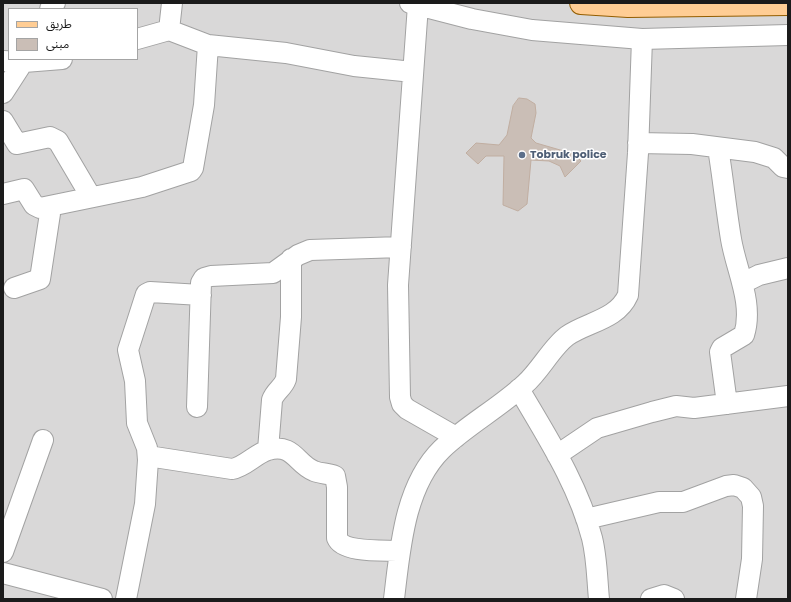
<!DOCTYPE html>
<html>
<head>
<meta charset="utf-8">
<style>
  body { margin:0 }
  #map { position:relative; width:791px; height:602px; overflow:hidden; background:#eee9e0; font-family:Poppins,"Noto Sans Arabic",sans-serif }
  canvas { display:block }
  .frame { position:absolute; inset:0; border:4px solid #1b1b1b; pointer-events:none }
  .legend { position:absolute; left:8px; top:8px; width:130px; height:52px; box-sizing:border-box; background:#fff; border:1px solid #a4a4a4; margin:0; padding:5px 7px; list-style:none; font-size:12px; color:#1b1b1b }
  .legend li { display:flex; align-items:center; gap:8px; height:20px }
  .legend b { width:20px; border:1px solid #a4a4a4 }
</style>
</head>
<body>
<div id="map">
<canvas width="791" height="602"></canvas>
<div class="frame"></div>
<ul class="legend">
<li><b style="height:5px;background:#ffcd94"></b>طريق</li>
<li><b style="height:11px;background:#cabeb6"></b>مبنى</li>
</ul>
</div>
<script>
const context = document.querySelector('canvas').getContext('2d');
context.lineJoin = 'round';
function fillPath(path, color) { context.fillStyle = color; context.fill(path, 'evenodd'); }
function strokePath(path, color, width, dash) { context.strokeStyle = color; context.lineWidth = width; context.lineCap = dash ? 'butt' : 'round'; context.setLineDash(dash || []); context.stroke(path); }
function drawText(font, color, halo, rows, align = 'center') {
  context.font = font + ' Poppins,sans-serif'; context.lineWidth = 3; context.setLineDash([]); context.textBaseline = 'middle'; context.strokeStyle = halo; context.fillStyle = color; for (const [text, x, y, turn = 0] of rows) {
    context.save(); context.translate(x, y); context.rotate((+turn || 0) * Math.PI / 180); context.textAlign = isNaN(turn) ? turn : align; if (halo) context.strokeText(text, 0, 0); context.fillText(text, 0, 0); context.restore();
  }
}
const residential = new Path2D(`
  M3 3H788V599H3ZM9 9H137V59H9Z`);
const building = new Path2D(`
  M519 98 527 99 535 104 536 113 531 138 536 143 574 154 581 161 565 177 560 166 549 161 531 160 527 204 518 211 503 205 504 156H486L478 164 466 153 476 143 499 145 507 135 513 106Z`);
const minor = new Path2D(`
  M410 3 472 19 532 30 642 39 788 35
  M418 5 398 285 400 397 402 404 407 409 456 437
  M50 9 55 3
  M169 30 172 3
  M137 39 169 30 208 45 286 53 354 66 413 72
  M3 61 24 62 62 59
  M3 93 25 59
  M3 121 17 144 50 137 58 141 91 197
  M638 143 692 144 755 152 774 158 783 167 788 168
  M718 148C723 178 726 209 731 239 736 270 754 303 744 335L722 348 720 352 727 404
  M3 194 24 189 34 205 40 208 142 187 191 171 193 168 204 105 208 45
  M743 283 759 275 788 268
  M14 288 40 279 51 207
  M519 389C547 437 578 484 592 538 597 558 597 579 599 599
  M197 407 201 283 204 278 211 276 273 273 298 255 310 250 401 247
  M268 450 272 400C275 391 283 388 286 379L291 317V259
  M557 455 597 428 652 412 676 406 694 408 788 396
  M148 456 232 469C245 467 255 454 268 450 294 443 296 464 314 471 321 474 328 473 335 476L337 487V538C343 553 384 550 399 551
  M586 519 659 502H683L726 486 734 485 743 488 751 497 753 506 752 559 746 599
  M3 552 43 440
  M3 573 102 599
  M126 599 145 504 148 460 147 448 137 423 135 381 128 350 146 294 150 292 201 295
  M394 599C400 550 404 486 442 449 467 425 499 408 525 384 540 371 552 347 567 336 587 322 617 320 628 295L638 153 642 39
  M651 599 664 595 674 599`);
const major = new Path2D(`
  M581 3 628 6 788 4`);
const markers = [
  [522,155,4,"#5c6f8a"]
];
const serviceNames = [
  ["Tobruk police",530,155]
];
fillPath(residential, '#d9d8d8');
fillPath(building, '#cabeb6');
strokePath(building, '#c1aea1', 1);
strokePath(minor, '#a2a2a2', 22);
strokePath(major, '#935d00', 24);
strokePath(minor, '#fff', 20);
strokePath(major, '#ffcd94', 22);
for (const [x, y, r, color] of markers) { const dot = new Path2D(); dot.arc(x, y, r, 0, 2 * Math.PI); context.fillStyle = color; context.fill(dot); strokePath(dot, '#fff', 1.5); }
drawText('bold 11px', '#4e5e75', '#fff', serviceNames, 'left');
</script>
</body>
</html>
